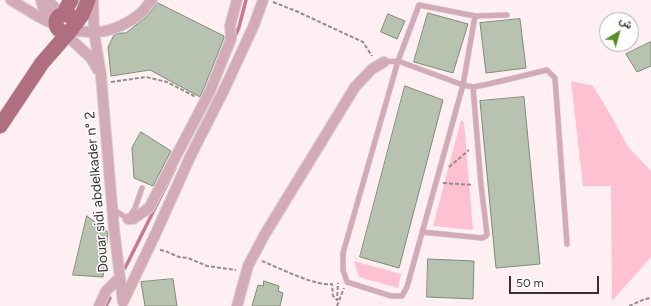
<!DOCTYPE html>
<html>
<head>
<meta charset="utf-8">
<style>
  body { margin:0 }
  #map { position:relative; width:651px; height:306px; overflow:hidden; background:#feeff3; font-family:Figtree,Vazirmatn,sans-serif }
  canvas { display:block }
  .north { position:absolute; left:599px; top:12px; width:40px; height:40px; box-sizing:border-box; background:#fff; border:1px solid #b0acad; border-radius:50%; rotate:37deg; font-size:11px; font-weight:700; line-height:16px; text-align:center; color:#393032 }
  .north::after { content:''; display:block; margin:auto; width:14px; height:18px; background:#598f2a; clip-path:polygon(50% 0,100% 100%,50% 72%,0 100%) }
  .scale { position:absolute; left:509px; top:276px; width:90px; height:18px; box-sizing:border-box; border:2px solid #393032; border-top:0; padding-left:5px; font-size:12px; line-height:14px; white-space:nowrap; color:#393032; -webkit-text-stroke:3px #fff; paint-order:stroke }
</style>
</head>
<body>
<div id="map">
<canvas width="651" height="306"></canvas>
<div class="north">ش</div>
<div class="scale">50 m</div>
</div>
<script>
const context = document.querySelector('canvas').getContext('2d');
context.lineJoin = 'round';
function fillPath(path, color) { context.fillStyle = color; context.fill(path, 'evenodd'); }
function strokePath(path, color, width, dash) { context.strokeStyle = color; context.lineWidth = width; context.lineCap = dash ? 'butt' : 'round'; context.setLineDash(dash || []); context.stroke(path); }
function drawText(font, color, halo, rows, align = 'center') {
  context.font = font + ' Figtree,sans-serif'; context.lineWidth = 3; context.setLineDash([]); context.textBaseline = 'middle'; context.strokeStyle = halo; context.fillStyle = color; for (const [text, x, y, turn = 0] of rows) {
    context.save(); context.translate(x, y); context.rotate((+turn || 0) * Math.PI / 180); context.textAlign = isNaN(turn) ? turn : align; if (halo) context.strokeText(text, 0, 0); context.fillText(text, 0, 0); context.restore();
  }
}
const green = new Path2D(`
  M571 81 593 86 609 112 628 147 651 171V257L612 301 611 186H583Z
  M461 120 464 122 473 230 433 226Z
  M354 261 401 274 398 288 359 277Z`);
const stream = new Path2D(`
  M234 39 239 27 246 0
  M125 268 175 168
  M106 306 110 298`);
const building = new Path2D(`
  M158 3 224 36V38L204 88 200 97 150 70 111 76 108 47 114 35 119 33H126L146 17Z
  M428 13 468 24 453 73 414 62Z
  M388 14 405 21 397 39 381 32Z
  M520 19 526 68 486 73 480 23Z
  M651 42V66L637 72 626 54Z
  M405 86 443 100 399 268 360 257Z
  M524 97 540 264 496 268 480 101Z
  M141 132 171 151 153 186 134 178 132 148Z
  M87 216 108 232 103 277 73 275Z
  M428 259 474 261 473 299 427 297Z
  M173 279 177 306H145L141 282Z
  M264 281 279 286 278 291 283 293 280 306H252L258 285 263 286Z`);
const path = new Path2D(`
  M273 2 296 11 363 42 372 56
  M111 82 146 77 167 82 196 97
  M449 167 469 150
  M443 183 473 185
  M160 250 165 251 179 257 188 258 207 266 236 270
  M262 261C277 267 317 287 332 284L333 296 337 300 338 283
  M337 306 344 288
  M629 306 645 299 651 298`);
const lane = new Path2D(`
  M475 16 507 15
  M384 62 398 61 419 5 475 16 463 85 407 287 402 296H391L347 282 343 270V253L398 61 463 85 473 87 489 84 547 70 555 78 567 244
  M113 209 128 219 135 208 142 188
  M422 232 482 238 486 236 487 234 481 185 473 87`);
const street = new Path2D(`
  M11 0 39 17 57 26
  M41 0 43 7 57 24
  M47 0 63 15
  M93 0 94 32 101 75 114 229 123 302
  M71 30C78 31 86 32 93 32 109 33 130 23 142 12 145 9 148 4 152 0
  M62 31 90 57 98 70
  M128 219H133L149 208 210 91 231 39 230 26 237 0
  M123 302 155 235 191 155 224 90 254 25 263 0
  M99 306 106 291 119 278
  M237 306 248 266 265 234 355 87 372 69 384 62`);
const primary = new Path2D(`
  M56 23a9 9 0 1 1 18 0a9 9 0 1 1-18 0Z
  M64 15 67 7 71 0
  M73 27 82 15 88 0
  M0 126 42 63 70 31`);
const streetNames = [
  ["Douar sidi abdelkader n° 2",97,192,-95]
];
fillPath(green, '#fec1d2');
strokePath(stream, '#c87991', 3.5);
fillPath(building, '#b7c2b0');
strokePath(building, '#808b7a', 1);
strokePath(lane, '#dbcdd0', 6);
strokePath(street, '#dbcdd0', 12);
strokePath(primary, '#dbcdd0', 16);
strokePath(path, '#968b8e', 2, [4, 2]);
strokePath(lane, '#d2abb6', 5);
strokePath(street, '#d2abb6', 10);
strokePath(primary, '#b06e81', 15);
drawText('14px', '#393032', '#fff', streetNames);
</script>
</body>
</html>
